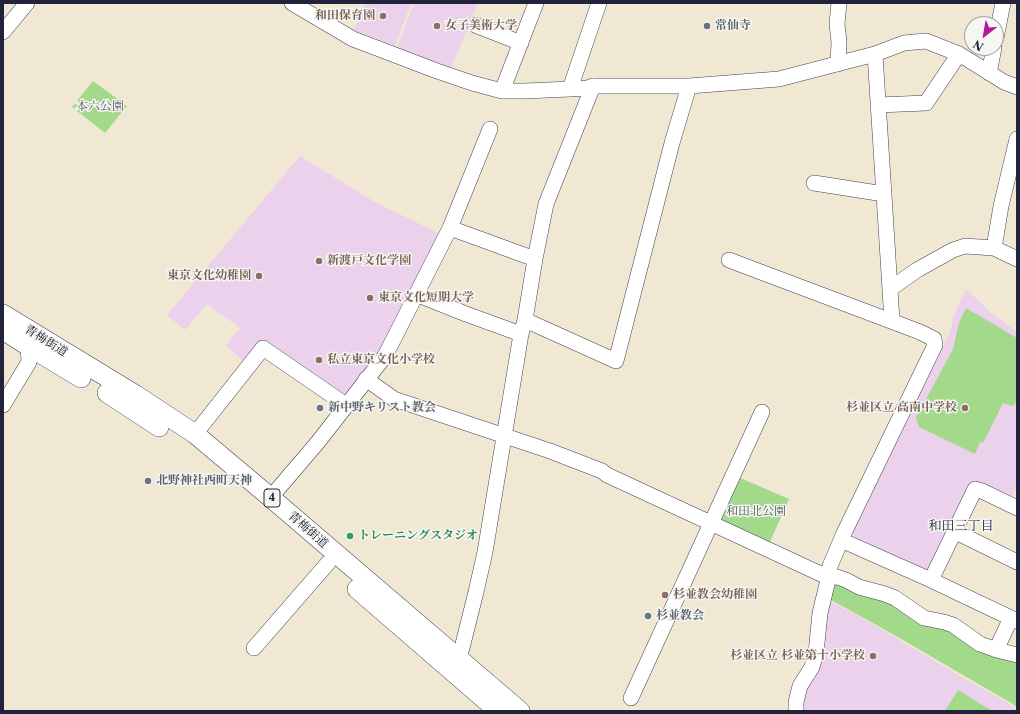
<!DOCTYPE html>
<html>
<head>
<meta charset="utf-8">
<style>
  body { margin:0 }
  #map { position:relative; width:1020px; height:714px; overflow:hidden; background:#f0e8d2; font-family:"Libre Caslon Text",serif }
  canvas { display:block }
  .frame { position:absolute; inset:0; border:4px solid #22223b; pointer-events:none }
  .north { position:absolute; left:964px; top:16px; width:40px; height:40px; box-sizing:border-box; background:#f6f6f2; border:1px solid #a1a1a9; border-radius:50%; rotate:211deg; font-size:11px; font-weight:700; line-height:16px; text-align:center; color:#22223b }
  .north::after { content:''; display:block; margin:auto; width:14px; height:18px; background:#b5179e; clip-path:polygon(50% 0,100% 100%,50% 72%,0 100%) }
</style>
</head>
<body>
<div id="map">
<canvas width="1020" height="714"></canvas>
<div class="frame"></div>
<div class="north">N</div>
</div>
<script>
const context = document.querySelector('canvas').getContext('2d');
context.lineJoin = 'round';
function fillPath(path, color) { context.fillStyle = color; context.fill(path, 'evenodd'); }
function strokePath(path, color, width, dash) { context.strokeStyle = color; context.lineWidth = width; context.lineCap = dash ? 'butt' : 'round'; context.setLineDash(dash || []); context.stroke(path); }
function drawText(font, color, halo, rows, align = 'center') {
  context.font = font + ' "Libre Caslon Text","Noto Serif JP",serif'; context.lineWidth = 3; context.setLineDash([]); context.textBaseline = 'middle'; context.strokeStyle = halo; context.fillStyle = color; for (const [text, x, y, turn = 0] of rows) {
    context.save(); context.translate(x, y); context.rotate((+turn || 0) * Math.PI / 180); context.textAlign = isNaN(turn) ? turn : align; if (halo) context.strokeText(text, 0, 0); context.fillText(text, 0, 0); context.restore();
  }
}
const built = new Path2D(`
  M365 3H411L395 46 354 30Z
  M414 3H478L451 69 397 48Z
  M300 156 373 201 440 234 381 349 344 398 263 343 246 363 226 346 240 328 207 304 185 330 167 315Z
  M966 289 990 312 1017 332V486L1012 496 1009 498 971 480 932 570 924 571 857 539 851 530 949 335 954 315Z
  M830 601 862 618 967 680 1007 702 1017 710V711H801V701L825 629Z`);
const green = new Path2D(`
  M93 81 127 106 105 133 72 107Z
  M966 308 1017 338V401L1013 406 1003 403 983 443 980 442 975 454 919 427 916 418 953 349 959 323Z
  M738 477 789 499 769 544 718 521Z
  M835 581 842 582 1017 661V708L1013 704 968 678 896 636 831 600Z
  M958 690 992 711H945Z`);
const minor = new Path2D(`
  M292 3 353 39 437 71 472 83 502 91H525L570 89 587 88 593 86H689L779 79 875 54 904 43 926 41 959 54 1004 82 1017 87
  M475 25 521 43
  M3 32 27 3
  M996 38 1003 3
  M875 54 892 321
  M838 64 839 42 837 24 839 3
  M989 73 994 48
  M570 89 599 3
  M502 91 536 3
  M878 105 926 103 959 54
  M814 183 884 194
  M450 228 535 259
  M994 248 1001 206 1017 139
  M729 260 920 332 934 339 935 345 844 533 830 566 829 576 820 613 816 653 812 667 800 686 796 702V711
  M890 289 917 270 953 250 965 246 994 248 1017 259
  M416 294 466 314 521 334
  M525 320 616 361 672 143 689 86
  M366 379 394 399 550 451 602 471 607 475 823 575 837 577 846 580 859 587 885 594 895 598 924 618 944 622 953 625 980 644 997 650 1017 655
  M3 405 29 362 28 346
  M195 434 263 348 346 405
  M270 497 277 490 318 442 385 356 450 228 490 129
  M954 531 1017 562
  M841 540 931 580 1017 621
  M931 580 975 489 982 491 1017 508
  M254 648 328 563
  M996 650 1011 618
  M458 657 462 648 476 592 485 552 521 334 525 320 535 259 546 204 593 86
  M631 698 762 412`);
const major = new Path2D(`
  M3 314 136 395 195 434 270 497 520 711
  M3 330 28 346 81 378
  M107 393 159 427
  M357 589 498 711`);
const markers = [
  [383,16,4,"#8d6e63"],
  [437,26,4,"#8d6e63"],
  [707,26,4,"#6b7280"],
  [319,261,4,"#8d6e63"],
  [259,276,4,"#8d6e63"],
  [370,298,4,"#8d6e63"],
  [319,360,4,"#8d6e63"],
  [320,408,4,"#6b7280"],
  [965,408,4,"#8d6e63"],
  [148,481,4,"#6b7280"],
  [350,536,4,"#2e9e5b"],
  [665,595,4,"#8d6e63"],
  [648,616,4,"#6b7280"],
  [873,656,4,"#8d6e63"]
];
const shields = [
  [272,498,16]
];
const shieldNames = [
  ["4",272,498]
];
const educationNames = [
  ["和田保育園",375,16,"right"],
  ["女子美術大学",445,26],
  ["新渡戸文化学園",327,261],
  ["東京文化幼稚園",251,276,"right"],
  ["東京文化短期大学",378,298],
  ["私立東京文化小学校",327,360],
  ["杉並区立 高南中学校",957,408,"right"],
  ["杉並教会幼稚園",673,595],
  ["杉並区立 杉並第十小学校",865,656,"right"]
];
const worshipNames = [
  ["常仙寺",715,26],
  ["新中野キリスト教会",328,408],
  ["北野神社西町天神",156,481],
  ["杉並教会",656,616]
];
const parkNames = [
  ["本六公園",100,107],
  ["和田北公園",756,512]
];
const streetNames = [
  ["青梅街道",46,341,32],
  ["青梅街道",308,530,41]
];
const leisureNames = [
  ["トレーニングスタジオ",358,536]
];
const neighbourhoodNames = [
  ["和田三丁目",961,526]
];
fillPath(built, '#ebd1ec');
fillPath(green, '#a3d98b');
strokePath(minor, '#414052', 16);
strokePath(major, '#414052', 20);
strokePath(minor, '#fff', 15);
strokePath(major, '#fff', 19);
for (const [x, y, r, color] of markers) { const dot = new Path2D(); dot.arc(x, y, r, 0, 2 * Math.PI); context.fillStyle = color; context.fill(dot); strokePath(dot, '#f6f6f2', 1.5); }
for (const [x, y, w] of shields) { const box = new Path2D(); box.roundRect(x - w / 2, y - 9, w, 18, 3); context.fillStyle = '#f6f6f2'; context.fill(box); strokePath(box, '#22223b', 1); }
drawText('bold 11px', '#22223b', null, shieldNames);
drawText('bold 12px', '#785e54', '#f6f6f2', educationNames, 'left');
drawText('bold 12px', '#5b616d', '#f6f6f2', worshipNames, 'left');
drawText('12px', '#495953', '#f6f6f2', parkNames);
drawText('12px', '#22223b', '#f6f6f2', streetNames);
drawText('bold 12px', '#27864d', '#f6f6f2', leisureNames, 'left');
drawText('13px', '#22223b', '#f6f6f2', neighbourhoodNames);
</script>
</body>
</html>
